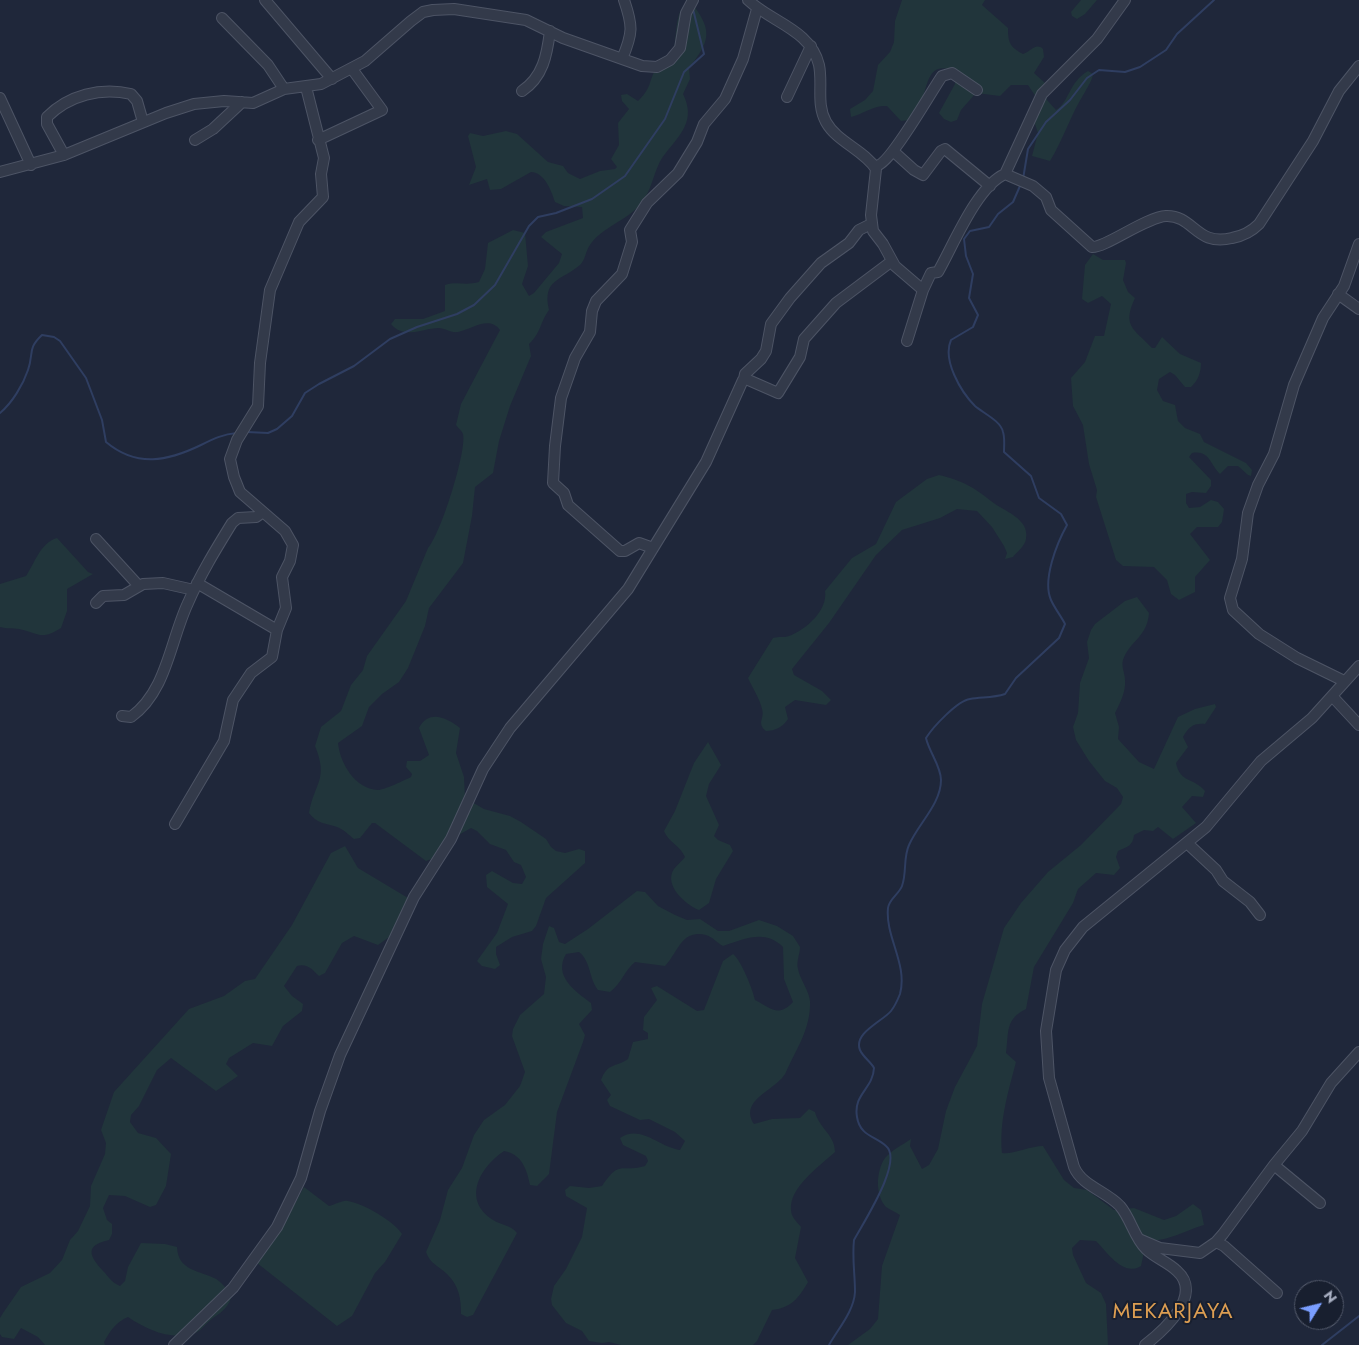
<!DOCTYPE html>
<html>
<head>
<meta charset="utf-8">
<style>
  body { margin:0 }
  #map { position:relative; width:1359px; height:1345px; overflow:hidden; background:#1f273a; font-family:Jost,sans-serif }
  canvas { display:block }
  .north { position:absolute; left:1294px; top:1280px; width:50px; height:50px; box-sizing:border-box; background:#181f2f; border:1px solid #545b6c; border-radius:50%; rotate:54deg; font-size:14px; font-weight:700; line-height:20px; text-align:center; color:#adb4c7 }
  .north::after { content:''; display:block; margin:auto; width:18px; height:22px; background:#7a9eff; clip-path:polygon(50% 0,100% 100%,50% 72%,0 100%) }
</style>
</head>
<body>
<div id="map">
<canvas width="1359" height="1345"></canvas>
<div class="north">N</div>
</div>
<script>
const context = document.querySelector('canvas').getContext('2d');
context.lineJoin = 'round';
function fillPath(path, color) { context.fillStyle = color; context.fill(path, 'evenodd'); }
function strokePath(path, color, width, dash) { context.strokeStyle = color; context.lineWidth = width; context.lineCap = dash ? 'butt' : 'round'; context.setLineDash(dash || []); context.stroke(path); }
function drawText(font, color, halo, rows, align = 'center') {
  context.font = font + ' Jost,sans-serif'; context.lineWidth = 4; context.setLineDash([]); context.textBaseline = 'middle'; context.strokeStyle = halo; context.fillStyle = color; for (const [text, x, y, turn = 0] of rows) {
    context.save(); context.translate(x, y); context.rotate((+turn || 0) * Math.PI / 180); context.textAlign = isNaN(turn) ? turn : align; if (halo) context.strokeText(text, 0, 0); context.fillText(text, 0, 0); context.restore();
  }
}
const green = new Path2D(`
  M902 0H985L982 5 1008 28C1008 43 1010 47 1023 54 1030 52 1036 42 1043 49L1044 57 1034 73 1045 83 1047 100 1056 110C1070 101 1068 83 1088 71L1093 74C1092 81 1088 86 1085 92 1071 114 1063 140 1050 161L1032 156 1038 133 1035 124 1036 97 1028 85H1011L1000 96 976 93 961 110 957 120 951 122 944 119 939 113 955 84V71C929 61 929 81 922 99 919 106 913 113 909 120L901 121 887 106C874 105 863 114 851 117L850 109 865 100 873 91 878 65 890 52 894 42 895 21Z
  M1081 0H1097L1085 14 1077 19 1072 16 1071 12Z
  M690 1C713 30 711 40 689 68L690 79 683 94C696 120 681 134 665 154 653 169 654 188 640 205 626 221 602 227 590 245 585 252 586 259 580 265 561 281 542 279 549 310 539 324 542 331 529 344L531 356 510 406 499 441 493 473 475 487 472 516 463 563 429 608 425 626 408 668 399 682 382 694 369 707 362 726 338 743C340 763 355 789 378 790 384 790 405 780 411 777L412 774 406 767 407 761H420L429 755 419 728C429 709 447 718 460 728L456 753 464 777 465 798 484 809 510 816 521 822 546 839 551 847 556 851 565 853 579 849 585 851V863L546 898 536 926 532 931 512 937 496 947V954L500 965 495 969 482 966 477 961 497 933 508 904 487 887 486 875 492 871 513 883 522 884 526 877 521 865 514 862 506 850 490 844 477 831 471 828 448 841 437 857 426 861 375 823H372L360 838 354 839C349 835 343 829 337 827 326 823 317 824 309 813 314 783 329 780 315 746L321 727 341 711 351 685 363 670 367 656 406 601 428 548C440 536 467 451 463 434 462 431 458 428 456 425L461 404 500 330C489 315 472 329 458 332 450 333 445 328 439 328 423 328 404 340 391 324L395 319H423L445 311V285C458 281 465 286 479 282L485 269 488 243 513 230 525 233 528 266 522 284 529 296 534 293 559 263 562 254 541 237 546 232 583 218 582 207 564 206 555 202C551 190 545 173 531 172L501 189 490 190 487 179 469 185 476 167 468 136 470 133 483 136 506 131 517 134 548 162 563 166 568 173 580 179 600 171 615 169 617 167 611 159 619 145 618 123 629 109 622 101 621 95 627 94 638 101C653 87 648 80 658 65 661 60 668 56 673 51 678 35 673 10 690 1Z
  M1093 254 1103 260H1125L1126 263 1123 280 1128 292 1135 298C1122 326 1133 328 1152 348H1155L1162 337 1180 354 1201 363C1201 372 1198 381 1191 387H1185L1175 375 1170 372 1159 379 1157 390 1163 401 1175 405 1178 421 1185 428 1200 434 1204 442 1246 463 1252 470 1251 476 1248 475 1238 466H1228L1220 474C1210 465 1210 450 1192 453L1189 457 1211 480V486L1206 493 1192 492 1186 494V503L1189 508 1200 507 1211 500 1218 502 1224 509 1222 522 1218 527H1197L1190 534 1210 560 1195 577V592L1179 600 1171 594 1167 580 1154 567 1123 566 1116 560 1096 497 1097 490 1089 464 1083 425 1073 406 1071 378 1085 362 1095 336H1104L1111 304 1102 296 1088 303 1082 299 1085 265Z
  M939 475C963 481 972 486 991 501 1003 511 1030 518 1026 539 1025 546 1017 552 1013 557L1005 559 1007 553 1004 546 992 527 977 511 957 509 940 518 902 530 876 555 829 623 792 669 794 675 822 691 831 700 826 705 795 700 785 707 788 719C783 727 775 731 766 731 756 723 765 719 762 709 760 699 752 687 748 678L773 638C779 636 784 638 789 636 806 630 828 610 825 591L852 558 876 544 896 502 927 479Z
  M57 538 88 572 93 574 67 589V611L61 628C41 641 39 633 19 629 12 628 7 629 0 627V584L26 576C35 563 40 543 57 538Z
  M1137 597 1149 613C1147 638 1130 640 1123 660 1121 667 1125 673 1125 680 1126 692 1120 703 1115 713L1119 727 1118 739 1139 762 1154 769 1178 717 1195 709 1215 704 1216 707 1205 724C1193 723 1189 727 1183 737L1188 747 1176 763C1180 783 1193 777 1205 791L1203 797 1192 796 1182 807 1196 823 1173 839 1158 827 1153 831 1144 830 1134 835C1133 846 1127 847 1118 851L1116 857 1120 868 1114 875 1096 873 1078 889 1073 903 1034 967 1026 1009C1005 1019 1009 1032 1006 1053L1016 1062C1008 1093 999 1121 1002 1153 1011 1155 1030 1146 1043 1146L1064 1180 1074 1188 1087 1190 1114 1210 1134 1208 1164 1220 1176 1216 1193 1204 1201 1210 1204 1225C1190 1229 1169 1240 1156 1240L1144 1252 1141 1266C1123 1277 1108 1253 1096 1241L1080 1240 1072 1248 1073 1255 1086 1283 1101 1293 1106 1304 1108 1345H848L870 1329 878 1319 882 1266 900 1215C896 1212 890 1210 886 1207 875 1195 876 1171 885 1158 892 1150 902 1145 911 1139L910 1146 922 1169 929 1165 938 1149 946 1111 955 1087 977 1046 982 1004 1004 928 1021 903 1048 872 1081 845 1121 804 1123 797 1117 788 1105 781 1089 761 1076 740 1073 727 1078 713 1080 683 1089 658 1087 642 1091 630 1095 624 1125 601Z
  M708 742 721 765 709 784 706 796 719 825 714 836 718 840 730 845 733 851 716 879 709 903 699 910C686 905 663 885 674 869 677 865 682 861 685 857 680 845 668 842 664 831L675 811 694 763Z
  M345 846 358 868 408 898 392 935 378 945 354 936 342 943 325 973 319 976C312 969 307 963 297 966L284 986 292 996 303 1004 302 1011 283 1026 272 1046 253 1043 229 1058 226 1064 238 1076 216 1091 171 1058 157 1070 139 1106 131 1115 130 1122 138 1133 156 1138 171 1154 166 1186 156 1205 150 1207 125 1196 109 1195 103 1208 107 1220 112 1224V1234L109 1240C82 1246 91 1258 105 1273 110 1279 113 1283 120 1286L125 1281 128 1267 141 1243 165 1244 177 1247C178 1270 197 1270 214 1278 221 1281 226 1289 232 1294 230 1306 222 1312 213 1318 207 1322 201 1331 195 1333 172 1341 147 1330 128 1317 116 1322 110 1331 104 1342L105 1345H45L38 1337 21 1328 14 1339 2 1337 0 1334V1318L3 1313 21 1287 50 1273 62 1260 70 1240 78 1231 90 1206 91 1186 105 1154 106 1143 101 1130 114 1092 189 1009 224 996 245 981 255 979 292 925 331 853Z
  M637 891 645 892 658 906 675 915 687 920 700 919 718 931H729L759 920 777 926 793 936 800 947C800 954 796 962 798 969 800 980 809 990 810 1001 811 1028 797 1048 786 1072 778 1090 738 1099 754 1124L772 1119 800 1118 809 1109 815 1112C819 1128 835 1135 835 1152 820 1166 789 1187 791 1210 791 1217 797 1222 801 1227L795 1258 808 1282C799 1298 791 1308 772 1310L757 1341 753 1345H621L609 1342 602 1343 589 1341 582 1331 566 1323 552 1305 551 1299 554 1286 566 1269 582 1237 587 1208 566 1196 565 1190 570 1186 589 1188 602 1186C620 1159 621 1173 645 1166L648 1161 646 1156 623 1145 620 1138C640 1124 659 1147 680 1150L685 1141 675 1132 649 1119 640 1120 610 1106 607 1100 611 1095 601 1080C608 1062 615 1068 628 1059L633 1042 648 1039V1033L643 1030 644 1017 657 1000 651 988 657 986 697 1011 704 1010 723 961 733 954C741 960 753 990 755 1000 771 1008 778 1018 793 1002L784 979 783 947C765 929 745 939 723 946 717 943 713 937 706 935 681 929 678 953 665 966L635 962C624 971 622 983 610 992L598 990C589 979 591 961 579 952L566 954C553 976 575 991 591 1003L592 1010 579 1024 585 1035 583 1042 557 1112 549 1174 537 1186 530 1185C527 1170 522 1154 504 1151 479 1168 462 1200 493 1220 501 1225 511 1225 517 1233L473 1315 467 1317 461 1314C461 1298 459 1286 447 1274 439 1266 430 1264 426 1252L440 1220 448 1190 462 1168 474 1135 484 1120 505 1105 520 1086 525 1072 512 1036 513 1029 520 1015 544 994 546 977 541 959 543 944 549 926 554 928 559 942 565 944 588 929Z
  M304 1187 329 1206C335 1205 342 1200 348 1201 364 1204 394 1221 402 1234L385 1262 375 1273 352 1316 337 1326 257 1263 275 1239Z`);
const stream = new Path2D(`
  M1023 179 1028 149 1046 122 1070 100 1087 78 1099 70 1125 72 1140 67 1166 50 1177 34 1214 0
  M0 413C12 403 23 385 28 370 34 353 27 349 42 335L54 337 60 341 86 378 102 420 106 442C137 468 168 461 201 445 213 439 223 434 237 433
  M247 432 268 433 277 429 292 416 305 393 319 384 354 366 390 339 417 327 457 314 474 305 495 285 529 226 538 217 556 213 592 199 625 176 665 119 684 72 704 54 693 9
  M829 1345C838 1329 854 1311 855 1292 855 1274 852 1258 854 1240 863 1223 904 1161 886 1146 875 1136 860 1136 857 1117 853 1094 873 1089 874 1068 871 1062 863 1057 860 1050 853 1033 883 1021 891 1011 895 1006 898 999 900 994 908 964 885 937 888 908 889 899 899 894 902 886 907 872 903 858 909 845 918 824 941 804 941 780 941 766 929 752 926 738 933 727 957 701 970 699 982 697 993 698 1005 694L1016 678 1059 638 1065 624C1061 616 1055 609 1051 600 1042 580 1057 543 1067 525L1061 514 1039 498 1031 476 1004 452C1004 446 1005 438 1003 432 1001 421 983 413 975 406 961 392 942 360 951 340L973 327 978 315 969 298 973 274 966 256 964 239 970 231 989 227 998 214 1013 202 1020 186
  M1322 1345 1359 1316`);
const minor = new Path2D(`
  M265 0 332 79
  M748 0C771 22 811 30 819 65 823 84 816 104 826 122 837 142 864 150 876 169L871 215 873 231 883 244 895 266 923 290
  M222 18 268 65 284 89
  M622 59C633 33 633 26 624 0
  M522 91C543 77 547 55 550 31
  M787 97 811 46
  M0 98 31 165
  M195 140 213 129 242 102
  M318 140 382 110 352 69
  M893 151 914 170 923 175 941 151 945 149 990 186
  M64 155 47 124V117C69 95 101 87 131 94L137 101 143 122
  M875 166C889 167 932 90 942 76L952 73 977 90
  M0 172 64 155 166 113 194 104 224 101 253 103 284 89 321 84 365 61 411 21 423 12 433 10 454 9 526 20 563 38 642 66 657 67 670 60 680 48 686 13 693 0
  M1005 174 1033 186 1046 197 1051 210 1092 247C1105 248 1146 217 1166 216 1194 215 1196 247 1232 238 1243 236 1251 232 1259 224L1313 141 1339 91 1359 66
  M1338 294 1359 309
  M907 341 923 290 931 273 938 272C953 246 977 186 1005 174L1042 94 1097 39 1125 0
  M744 379 745 374 761 359 766 351 771 324 790 298 821 263 849 243 859 230 871 224
  M96 539 138 585
  M653 548 639 543 625 551H620L568 505 564 493 553 483 555 446 561 398 575 358 590 332 592 311 596 301 622 274 632 242 630 230 647 203 678 173 697 142 704 124 725 99 743 59 757 9
  M197 583 277 630
  M96 603 103 596 124 595 143 584 163 583 194 590
  M1344 681 1297 658 1259 634 1233 610 1230 598 1242 559 1248 513 1258 485 1274 454 1294 385 1323 318 1344 286 1359 244
  M1332 696 1359 725
  M122 716 131 717C167 691 170 641 188 603 200 575 216 549 232 523L238 518 256 517 263 512
  M175 824 224 741 233 700 251 673 272 657 277 630 286 608 282 577 290 561 293 545 285 531 240 492 234 477 230 459 237 440 258 406 260 363 270 290 299 222 323 197 321 174 324 158 306 87
  M1187 843 1216 870 1223 881 1250 902 1260 915
  M1274 1165 1302 1131 1331 1083 1359 1052
  M1139 1239 1160 1248 1200 1253 1216 1242 1223 1234 1274 1165 1320 1203
  M1216 1242 1224 1246 1277 1293
  M174 1345 233 1288 277 1227 301 1178 320 1111 340 1055 414 897 451 839 483 769 510 728 628 589 706 462 743 380 746 379 778 393 800 357 804 339 836 303 892 261
  M1145 1345C1163 1331 1204 1295 1177 1271 1168 1262 1155 1258 1146 1249 1134 1237 1131 1219 1120 1206 1106 1191 1082 1186 1074 1167L1049 1078 1046 1031 1056 970 1065 950 1083 927 1206 827 1261 761 1312 718 1359 666`);
const quarterNames = [
  ["MEKARJAYA",1173,1313]
];
fillPath(green, '#21353b');
strokePath(stream, '#2f3e61', 2);
strokePath(minor, '#4d5465', 12);
strokePath(minor, '#333a4a', 10);
context.letterSpacing = '1px';
drawText('22px', '#dd9e52', '#181f2f', quarterNames);
context.letterSpacing = '0px';
</script>
</body>
</html>
